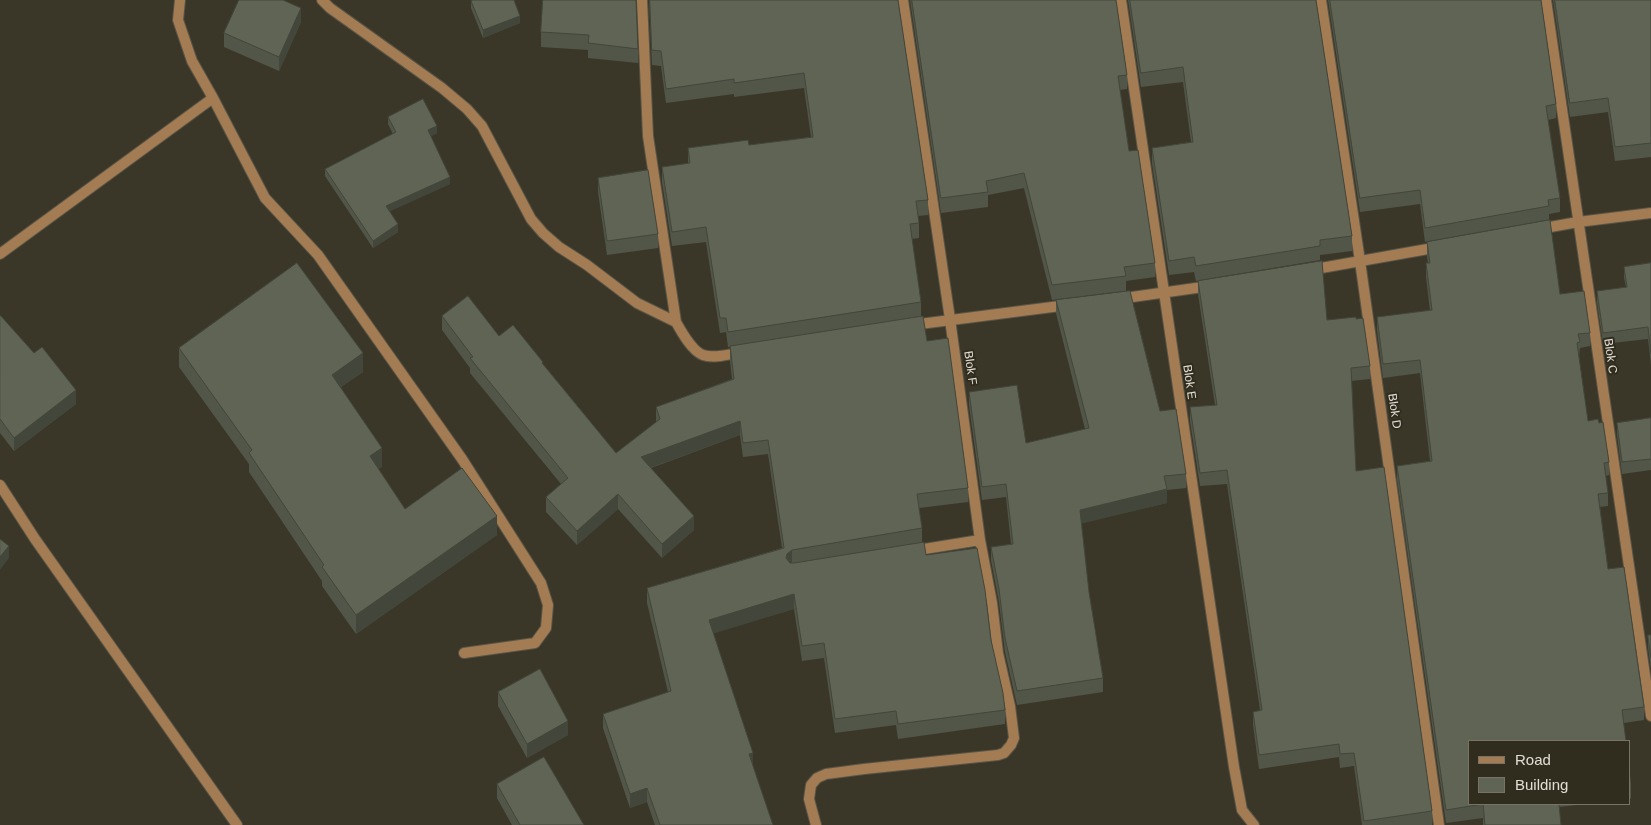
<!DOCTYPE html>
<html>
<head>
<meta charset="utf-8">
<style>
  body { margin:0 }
  #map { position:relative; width:1651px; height:825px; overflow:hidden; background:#3b3728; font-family:Arial,sans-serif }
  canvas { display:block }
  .legend { position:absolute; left:1468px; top:740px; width:162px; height:65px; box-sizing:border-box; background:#312d1e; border:1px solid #777467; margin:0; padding:6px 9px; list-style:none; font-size:15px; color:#e1ded5 }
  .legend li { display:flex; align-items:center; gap:10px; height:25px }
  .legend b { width:25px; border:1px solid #777467 }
</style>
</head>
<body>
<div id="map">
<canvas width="1651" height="825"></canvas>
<ul class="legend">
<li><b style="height:6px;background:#a47c53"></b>Road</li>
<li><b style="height:14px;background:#5f6454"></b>Building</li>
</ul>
</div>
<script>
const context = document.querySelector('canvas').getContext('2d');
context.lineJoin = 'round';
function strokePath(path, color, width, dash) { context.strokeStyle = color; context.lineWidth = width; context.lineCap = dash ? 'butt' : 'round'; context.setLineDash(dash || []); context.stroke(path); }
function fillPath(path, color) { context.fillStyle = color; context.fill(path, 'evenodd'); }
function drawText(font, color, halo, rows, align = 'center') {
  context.font = font + ' Arial,sans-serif'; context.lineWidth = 4; context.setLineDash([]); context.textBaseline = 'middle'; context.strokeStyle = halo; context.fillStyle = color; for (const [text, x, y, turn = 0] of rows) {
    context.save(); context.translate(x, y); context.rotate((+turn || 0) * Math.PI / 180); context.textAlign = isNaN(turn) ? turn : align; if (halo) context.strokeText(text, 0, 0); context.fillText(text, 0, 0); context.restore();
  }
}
const street = new Path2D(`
  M322 0 330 8 442 88 467 109 482 126 531 219 543 233 559 247 587 265 637 303 676 322
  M642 0 648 136 676 322C681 331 692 351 703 355 714 359 730 354 742 352
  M1121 0 1234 767 1242 810 1254 825
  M1321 0 1360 261 1439 825
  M1546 0 1651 716
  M213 98 265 198 318 255 462 459 541 583 548 605 546 628 535 643 464 653
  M1539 229 1578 222 1651 213
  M0 254 213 98 192 61 178 20 180 0
  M1310 270 1439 247
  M1118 299 1210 286
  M912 325 1068 305
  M0 485 35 539 237 825
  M912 551 980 540
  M816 825 809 799 811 785 817 778 826 774 864 769 998 755 1004 753 1011 745 1014 738 1010 706 998 653 992 603 980 540 950 319 903 0`);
const wall = new Path2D(`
  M543 0 638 49V63L588 58V50L541 47V32Z
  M649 0H898L928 200V215L918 216 919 223V238L912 239 921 302V316L927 341 968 488V502L919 508 922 528V542L926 555 991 640 1005 710V724L898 739 896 725 835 733 824 658 802 661 794 609 713 633 753 767 773 825H655L647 802 630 808 603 728V714L668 692 647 603V588L782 548 768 454 743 457 740 435 651 468 694 530 662 558 618 509 577 545 546 512V497L561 484 470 373V368L442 330V316L499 336 543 364 616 453 656 422V407L732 379 730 361V347H728L726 332 720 333 706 242 672 246 662 182V167L688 164V148L749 145 811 137 804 88 734 97V94L666 103 661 66 652 65Z
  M910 0H1116L1127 75V89L1120 90 1129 151 1155 263V277L1126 281V291L1052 300 1024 188 988 195V207L941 213Z
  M1128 0H1316L1352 236V251L1320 255V260L1196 281 1194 272 1169 275 1152 163V148L1191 142 1183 82 1141 87Z
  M1328 0H1541L1556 104V118L1548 120 1560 198V212L1549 214V220L1425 242 1420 204 1360 212Z
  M1553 0H1651V157L1615 161 1608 112 1570 117Z
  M471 1 520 23 483 38 471 8Z
  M301 22 279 71 224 47V33Z
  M388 117 437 133 431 136 450 184 390 211 398 232 373 248 325 176V169L393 134 388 124Z
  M598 178 658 234V248L607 255 598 192Z
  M1427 242 1560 294 1590 333V346L1580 348 1579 356 1588 421 1609 462V475L1606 476 1608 493V506L1600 507 1608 569 1644 707V720L1624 723 1470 804H1585L1559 807 1561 825H1483V818L1446 823 1397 479V466L1430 461 1420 373 1383 378 1377 330V317L1430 311 1426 277V263H1428L1427 256Z
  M1651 263V365L1648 339 1603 344 1597 302V291L1626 287 1624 278V267Z
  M1198 281 1327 320 1370 366V379L1351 381 1356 471 1432 811V825H1362L1354 766 1340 768 1339 757 1259 769 1253 725V712L1260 710 1227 484 1200 486 1190 421V407L1215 405 1198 294Z
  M1056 300 1160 411 1186 474V488L1167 490V503L1081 523 1089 592 1103 678V692L1017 705 1005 652 999 602 991 560V547L1011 544 1006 497 982 500 969 405V392L1026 443 1085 429 1056 313Z
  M0 315 76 404 14 451 0 433Z
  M179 348 363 372 341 387 382 467 378 469 405 509 497 535 356 634 322 586V581L249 472V464L179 367Z
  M1651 418V470L1622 474 1617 434V423Z
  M1648 635H1651V669L1648 647Z
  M498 692 568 735 527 758 498 706Z
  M1630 774 1631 785V798L1630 799Z
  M497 784 584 825H512L497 798Z`);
const shadedWall = new Path2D(`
  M301 8V22L279 71V57Z
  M520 16V23L483 38V30Z
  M437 126V133L428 138V130Z
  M450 177V184L386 213V206Z
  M398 224V232L373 248V241Z
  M363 353V372L332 393V375Z
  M76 390V404L14 451V438Z
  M740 421V435L641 471V457Z
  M382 448V467L370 474V456Z
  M1167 489V503L1080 524V510Z
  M618 494V509L577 545V531Z
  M497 516V535L356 634V615Z
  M694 516V530L662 558V544Z
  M9 546V558L0 570V557Z
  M792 550V564L786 573 787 554Z
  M794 594V609L709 635V620Z
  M568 721V735L527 758V744Z
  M753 753V767L749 769V754Z
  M647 788V802L630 808V794Z`);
const building = new Path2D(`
  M239 0H283L301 8 279 57 224 33Z
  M473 0H514L520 16 483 30 471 1Z
  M543 0H636L638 49 588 43 589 35 541 32Z
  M650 0H898L928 200 916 201 919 223 910 224 921 302 728 332 726 318H720L706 227 672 232 662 167 690 163 688 148 748 140 749 145 813 137 804 73 734 83V79L666 89 661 51 652 50Z
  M912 0H1116L1127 75 1118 76 1129 151 1138 150 1155 263 1124 267 1126 276 1052 285 1024 173 986 181 988 192 941 198Z
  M1130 0H1316L1352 236 1320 240V246L1196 266 1194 257 1169 261 1152 148 1193 142 1183 67 1141 73Z
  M1330 0H1541L1556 104 1546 106 1560 198 1548 200 1549 206 1425 228 1420 190 1360 198Z
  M1555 0H1651V143L1615 147 1608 98 1570 103Z
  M423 99 437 126 428 130 450 177 386 206 398 224 373 241 325 169 396 132 388 117Z
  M648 170 658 234 607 241 598 178Z
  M1550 220 1560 294 1584 291 1590 333 1578 334 1580 342 1577 343 1588 421 1598 419 1599 423 1603 422 1609 462 1604 463 1608 493 1598 494 1608 569 1624 567 1644 707 1622 710 1626 741H1470V804H1559L1561 825H1485L1483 804 1446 810 1397 466 1432 461 1420 360 1383 364 1377 317 1432 310 1426 263H1430L1427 242Z
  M1322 261 1327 320 1356 317V319L1363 318 1370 366 1351 368 1356 471 1384 467 1432 811 1364 821 1354 753 1340 754 1339 744 1259 755 1253 712 1262 710 1227 470 1200 473 1190 407 1217 405 1198 281Z
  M297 263 363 353 332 375 382 448 370 456 405 509 462 468 497 516 356 615 322 567 324 565 249 453 252 450 179 348Z
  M1651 263V354L1648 327 1603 333 1597 291 1627 287 1624 267Z
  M1130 291 1160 411 1176 409 1186 474 1164 476 1167 489 1080 510 1089 592 1103 678 1017 691 1005 638 999 589 991 547 1013 544 1006 484 982 487 969 392 1017 385 1026 443 1089 428 1056 300Z
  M468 296 499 336 513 325 543 362 542 363 616 453 660 419 656 407 734 379 730 346 923 316 927 341 948 338 968 488 917 494 922 528 792 550 787 554 786 558 790 563H794L924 542 926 555 977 548 985 590 991 640 1003 693 1005 710 898 724 896 711 835 719 824 643 802 646 794 594 709 620 753 753 749 754 773 825H660L647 788 630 794 603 714 671 691 647 588 784 548 768 440 743 443 740 421 641 457 694 516 662 544 618 494 577 531 546 497 568 478 470 358 473 357 442 316Z
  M0 315 34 353 42 347 76 390 14 438 0 419Z
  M1651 418V459L1622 462 1617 423Z
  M0 539 9 546 0 557Z
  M1648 635H1651V657Z
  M540 669 568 721 527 744 498 692Z
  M544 757 584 825H520L497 784Z`);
const streetNames = [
  ["Blok C",1610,356,82],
  ["Blok F",970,368,82],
  ["Blok E",1189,382,82],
  ["Blok D",1394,411,82]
];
strokePath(street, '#595547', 12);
strokePath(street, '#a47c53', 10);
fillPath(wall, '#525648');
fillPath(shadedWall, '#42463b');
fillPath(building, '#5f6454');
strokePath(building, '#42463b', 1);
drawText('12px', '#e1ded5', '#312d1e', streetNames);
</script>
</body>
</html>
